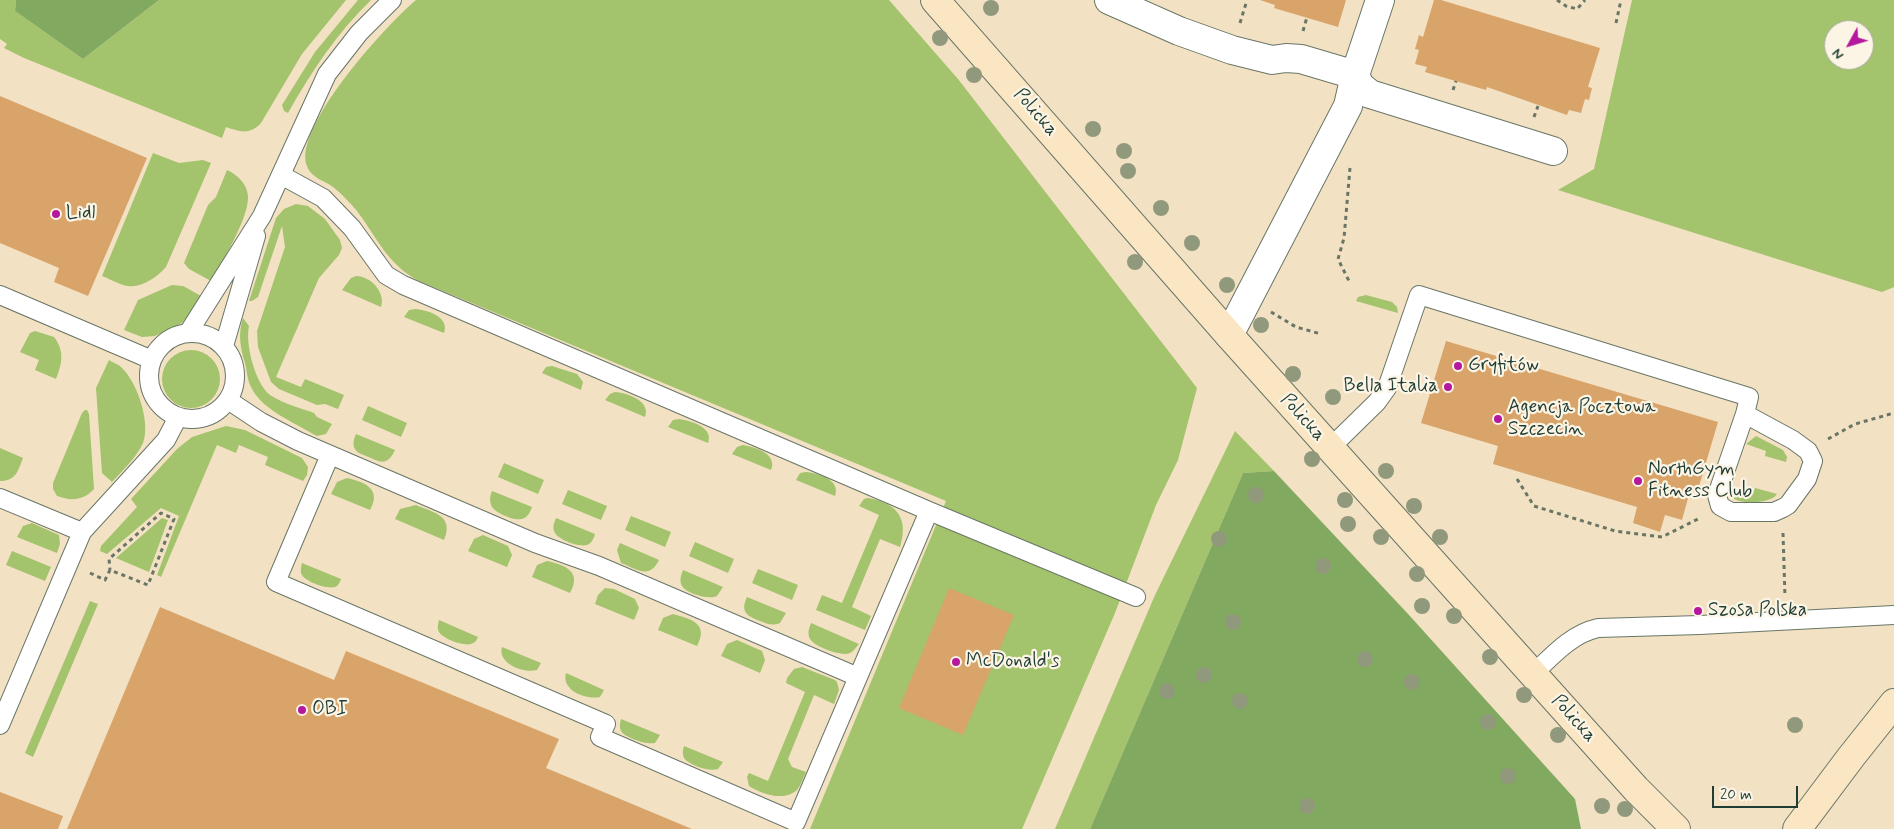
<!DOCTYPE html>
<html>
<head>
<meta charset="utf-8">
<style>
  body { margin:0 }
  #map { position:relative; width:1894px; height:829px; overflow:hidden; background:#f3e1c4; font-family:Mynerve,sans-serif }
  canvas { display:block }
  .north { position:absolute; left:1824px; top:20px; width:50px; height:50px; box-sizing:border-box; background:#fcf5e5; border:1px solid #a4ab9e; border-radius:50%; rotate:231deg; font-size:14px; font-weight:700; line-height:20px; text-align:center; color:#1f3d34 }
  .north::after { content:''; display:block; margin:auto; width:18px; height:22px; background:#b5179e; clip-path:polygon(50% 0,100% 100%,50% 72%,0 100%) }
  .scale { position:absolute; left:1712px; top:786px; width:86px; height:22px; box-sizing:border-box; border:2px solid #1f3d34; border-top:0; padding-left:6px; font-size:15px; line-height:18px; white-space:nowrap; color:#1f3d34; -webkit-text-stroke:4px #fcf5e5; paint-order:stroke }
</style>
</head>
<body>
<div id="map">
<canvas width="1894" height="829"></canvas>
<div class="north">N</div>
<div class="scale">20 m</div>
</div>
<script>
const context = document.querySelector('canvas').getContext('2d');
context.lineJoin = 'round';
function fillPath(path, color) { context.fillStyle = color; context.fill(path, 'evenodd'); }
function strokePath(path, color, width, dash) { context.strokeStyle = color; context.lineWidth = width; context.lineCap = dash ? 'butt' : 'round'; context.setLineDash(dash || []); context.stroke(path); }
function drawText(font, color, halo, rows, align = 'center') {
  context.font = font + ' Mynerve,sans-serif'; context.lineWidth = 4.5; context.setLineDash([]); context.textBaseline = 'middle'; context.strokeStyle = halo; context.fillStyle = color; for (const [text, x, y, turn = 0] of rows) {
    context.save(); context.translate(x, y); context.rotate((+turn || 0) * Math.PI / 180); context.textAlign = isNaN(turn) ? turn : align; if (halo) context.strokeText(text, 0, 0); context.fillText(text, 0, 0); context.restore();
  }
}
const green = new Path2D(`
  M0 0H16L15 11 83 59 159 0H346L302 54 261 123C250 135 240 132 226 127L222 138 24 58 4 48 7 44 0 39Z
  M358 0H371C337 33 311 72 288 113L284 111 282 105 315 52Z
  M416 0H889L958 79 1197 388 1178 460 1156 505 1115 613 1022 829H810L946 501 419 281C387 264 378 239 357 211 350 203 342 194 333 187 324 180 311 178 307 166 292 128 387 24 416 0Z
  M1632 0H1894V287L1882 292 1558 190 1594 169ZM1834 30H1864V60H1834Z
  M153 153 179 163 203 160 211 163 166 267C157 277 142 288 128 286 120 285 110 279 102 276Z
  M227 170C238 175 247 184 248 196 249 218 222 262 211 281L189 269 184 263 208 205 216 197Z
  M296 204 308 206 325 219 340 240 342 248 339 255 319 278 276 377 301 387 305 379 344 395 338 409 325 404 317 405 279 389 271 382 258 347 257 331 285 247 282 226 258 297 252 301H249L276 218 284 209Z
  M356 276C371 276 386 293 381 307L342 290 351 278Z
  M172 285 183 286 203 297 190 315 182 323 155 336 142 337 124 330 138 300Z
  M1366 295 1392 302 1397 307 1398 313 1356 301 1358 297Z
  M415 309C428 310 450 317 444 333L404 317 409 310Z
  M243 318 249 326C245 344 255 383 270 395 282 403 300 408 314 413L317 417 332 424 326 434 317 436 313 434C292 421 260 409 250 385 247 378 247 370 245 363 240 347 238 334 243 318Z
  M35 331 54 337C65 351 62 364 56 379L35 370 39 360 20 352 30 333Z
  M162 379a29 29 0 1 1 58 0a29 29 0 1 1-58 0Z
  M109 360C113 363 119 364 122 368 137 382 151 423 143 443 136 458 123 470 112 482L102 473 96 388Z
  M552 366 577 374 583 382 581 390 542 373 546 367Z
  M615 392C628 393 651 401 645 417L605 400 610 394Z
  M368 406 407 423 401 437 362 420Z
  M85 410H87L89 414 94 489C83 501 71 501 57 496L53 489V483L82 413Z
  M679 419C691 421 714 427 708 443L668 427 673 420Z
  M226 426 245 430 302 458 308 467 307 475 303 481 265 465 268 457 239 445 236 453 217 445 161 577 157 575 179 516 161 508 107 554 100 551 101 546 137 507 131 499 177 449 192 437Z
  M1235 431 1274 471 1243 473 1090 829H1055L1155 595Z
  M356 434 395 450C387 467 380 462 366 456 362 454 357 453 355 449 352 444 354 439 356 434Z
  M1756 436 1783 450 1787 457 1786 462 1765 456 1766 451 1746 444Z
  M743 445C755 447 778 454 771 470L732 454 737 447Z
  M0 448 23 458C18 471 16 481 0 481Z
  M504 463 544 480 538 494 498 477Z
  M806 472C819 473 841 480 835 496L796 480 800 473Z
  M347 478C365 482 382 489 370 510L331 494 337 482Z
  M1733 487 1753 493 1755 488 1777 494C1771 504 1738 505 1732 497Z
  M568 490 607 506 601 520 562 504Z
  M492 491 532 507C530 512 528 518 521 519 514 521 496 513 492 507 489 501 490 496 492 491Z
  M868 498C897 503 909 518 900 547L880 539 852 607 871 616 865 630 816 610 822 595 842 603 879 515 859 506 864 499Z
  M416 505C434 513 454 515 444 540L395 519 400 509Z
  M631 516 671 532 665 547 625 530Z
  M162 518 168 520 149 572 116 558Z
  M556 518 595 534C594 538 592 542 589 544 582 549 559 540 555 533 552 528 554 523 556 518Z
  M32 523 59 535 60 544 57 553 17 537 23 526Z
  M483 535 508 546 512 555 507 567 468 551 474 539Z
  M695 542 734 559 728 573 689 556Z
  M620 543 659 560C649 580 637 569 621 563L617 550Z
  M12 551 51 567 45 581 6 565Z
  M547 561C566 565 582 572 570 593L532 577 537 565Z
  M302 563 341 579C340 582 339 584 337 586 330 591 306 582 302 575 300 572 301 567 302 563Z
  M758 569 798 585 792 600 752 583Z
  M683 570 723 587 717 596C709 600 687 594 682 586 679 581 681 575 683 570Z
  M605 588 614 589 635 599 639 608 634 620 595 604 598 595Z
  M747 597 786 613 780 623C772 626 767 624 760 621 747 616 740 612 747 597Z
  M90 601 98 604 33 757 25 753Z
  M673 614C692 619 709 624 697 646L658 630 663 618Z
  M439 620 478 637C477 639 476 642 473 643 467 648 443 639 439 632 437 629 438 624 439 620Z
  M811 623 859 644C856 647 854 651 850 653 842 657 815 647 810 639 807 633 809 629 811 623Z
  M737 640 762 651 765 660 760 673 721 656 727 644Z
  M502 647 541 663 537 670C523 674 497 663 502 647Z
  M802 667 835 680 837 682 839 690 834 704 814 695 788 759 792 767 806 772C803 778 801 785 797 790 784 802 762 794 749 786L747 777 749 773 768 781 805 692 786 683 787 678 794 669Z
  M566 673 604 690 600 697C585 700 561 690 566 673Z
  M621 719 660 735 655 743C647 745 625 738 621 731 619 727 620 723 621 719Z
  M684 746 723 762 718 769C710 772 690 766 684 758 682 754 683 750 684 746Z`);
const forest = new Path2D(`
  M16 0H159L83 59 15 11Z
  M1274 471 1409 615 1575 799 1581 829H1090L1243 473Z`);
const building = new Path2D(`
  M1260 0H1346L1338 27 1274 8 1275 5Z
  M1434 0H1441L1600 48 1588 87 1592 88 1589 100 1585 99 1581 113 1569 110 1567 115 1487 87 1486 90 1425 72 1427 67 1415 64 1419 50 1415 49 1419 35 1423 37Z
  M0 96 147 158 88 296 54 282 59 268 0 243Z
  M1446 341 1718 422 1697 493 1690 491 1682 520 1665 515 1660 532 1633 523 1637 507 1493 464 1498 446 1421 423Z
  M949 588 1014 615 963 735 899 708Z
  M160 607 334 680 346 651 559 739 546 768 692 829H67Z
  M0 792 63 816 58 829H0Z`);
const path = new Path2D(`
  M1557 0 1566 6 1577 9 1585 0
  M1240 23 1247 0
  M1616 23 1621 0
  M1303 31 1307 17
  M1453 90 1456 81
  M1534 117 1538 106
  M1350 168 1344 238 1338 259 1350 283
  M1271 312 1296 327 1321 334
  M1828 439 1855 424 1894 413
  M1517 479 1534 506 1615 531 1662 537 1700 518
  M1783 533 1785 597
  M90 573 105 580 110 570 148 585 174 519 161 513 109 559 110 570`);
const lane = new Path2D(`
  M281 175 323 198 352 228 386 275 403 285 929 511 796 822 600 737 606 724 276 582 330 455
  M0 295 152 360
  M188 333 262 216 327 74 359 33 392 0
  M149 376a43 43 0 1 1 86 0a43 43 0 1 1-86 0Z
  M224 346 256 236
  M228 400 261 422 298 441 535 543 599 566 858 677
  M1330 448 1377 402 1387 388 1419 295 1749 397 1745 414 1717 495 1720 506 1731 512H1774L1783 508 1788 505 1807 479 1813 461 1808 451 1793 440 1745 414
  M0 498 82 532
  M929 511 1136 597
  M1533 674C1552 656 1571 634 1598 628L1700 625 1894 615
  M0 725 82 532 166 440 178 417`);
const street = new Path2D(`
  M1109 0 1179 31 1232 50 1272 60 1286 58 1301 59 1355 75 1348 106 1229 335
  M1380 0 1355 75 1360 86 1370 94 1553 151`);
const secondary = new Path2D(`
  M935 0 1229 335 1636 789 1676 829
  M1797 829 1851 757 1894 703`);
const trees = [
  [991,8],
  [940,38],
  [974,75],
  [1093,129],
  [1124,151],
  [1128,171],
  [1161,208],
  [1192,243],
  [1135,262],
  [1227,285],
  [1261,325],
  [1293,374],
  [1333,397],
  [1312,459],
  [1386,471],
  [1256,495],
  [1345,500],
  [1414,506],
  [1348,524],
  [1381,537],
  [1440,537],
  [1219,539],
  [1323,566],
  [1417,574],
  [1422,606],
  [1454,616],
  [1233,622],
  [1490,657],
  [1365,659],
  [1204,675],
  [1412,682],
  [1167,691],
  [1524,695],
  [1240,701],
  [1488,722],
  [1795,725],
  [1558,735],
  [1508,776],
  [1307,806],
  [1602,806],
  [1625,809]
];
const markers = [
  [56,214,5,"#b5179e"],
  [1458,366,5,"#b5179e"],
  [1448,387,5,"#b5179e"],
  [1498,419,5,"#b5179e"],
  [1638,481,5,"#b5179e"],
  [1698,611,5,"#b5179e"],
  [956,662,5,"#b5179e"],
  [302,710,5,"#b5179e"]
];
const streetNames = [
  ["Policka",1035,113,49],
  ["Policka",1302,418,48],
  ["Policka",1573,719,48]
];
const poiNames = [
  ["Lidl",66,214],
  ["Gryfitów",1468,366],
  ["Bella Italia",1438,387,"right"],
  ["Agencja Pocztowa",1508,408],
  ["Szczecin",1508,430],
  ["NorthGym",1648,470],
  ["Fitness Club",1648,492],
  ["Szosa Polska",1708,611],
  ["McDonald's",966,662],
  ["OBI",312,710]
];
fillPath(green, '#a3c36c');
fillPath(forest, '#82a960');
fillPath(building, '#d8a46a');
strokePath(lane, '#697666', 20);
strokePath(street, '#697666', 30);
strokePath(secondary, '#697666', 30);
strokePath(path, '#697666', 3, [4, 4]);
strokePath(lane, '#fff', 18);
strokePath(street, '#fff', 28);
strokePath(secondary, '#fbe6c4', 28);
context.fillStyle = '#91997c';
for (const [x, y] of trees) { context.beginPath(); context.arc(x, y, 8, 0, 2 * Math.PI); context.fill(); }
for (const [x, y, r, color] of markers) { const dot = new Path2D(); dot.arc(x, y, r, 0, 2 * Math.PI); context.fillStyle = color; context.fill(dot); strokePath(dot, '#fcf5e5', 2); }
drawText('19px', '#1f3d34', '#fcf5e5', streetNames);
drawText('19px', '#1f3d34', '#fcf5e5', poiNames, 'left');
</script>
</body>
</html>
